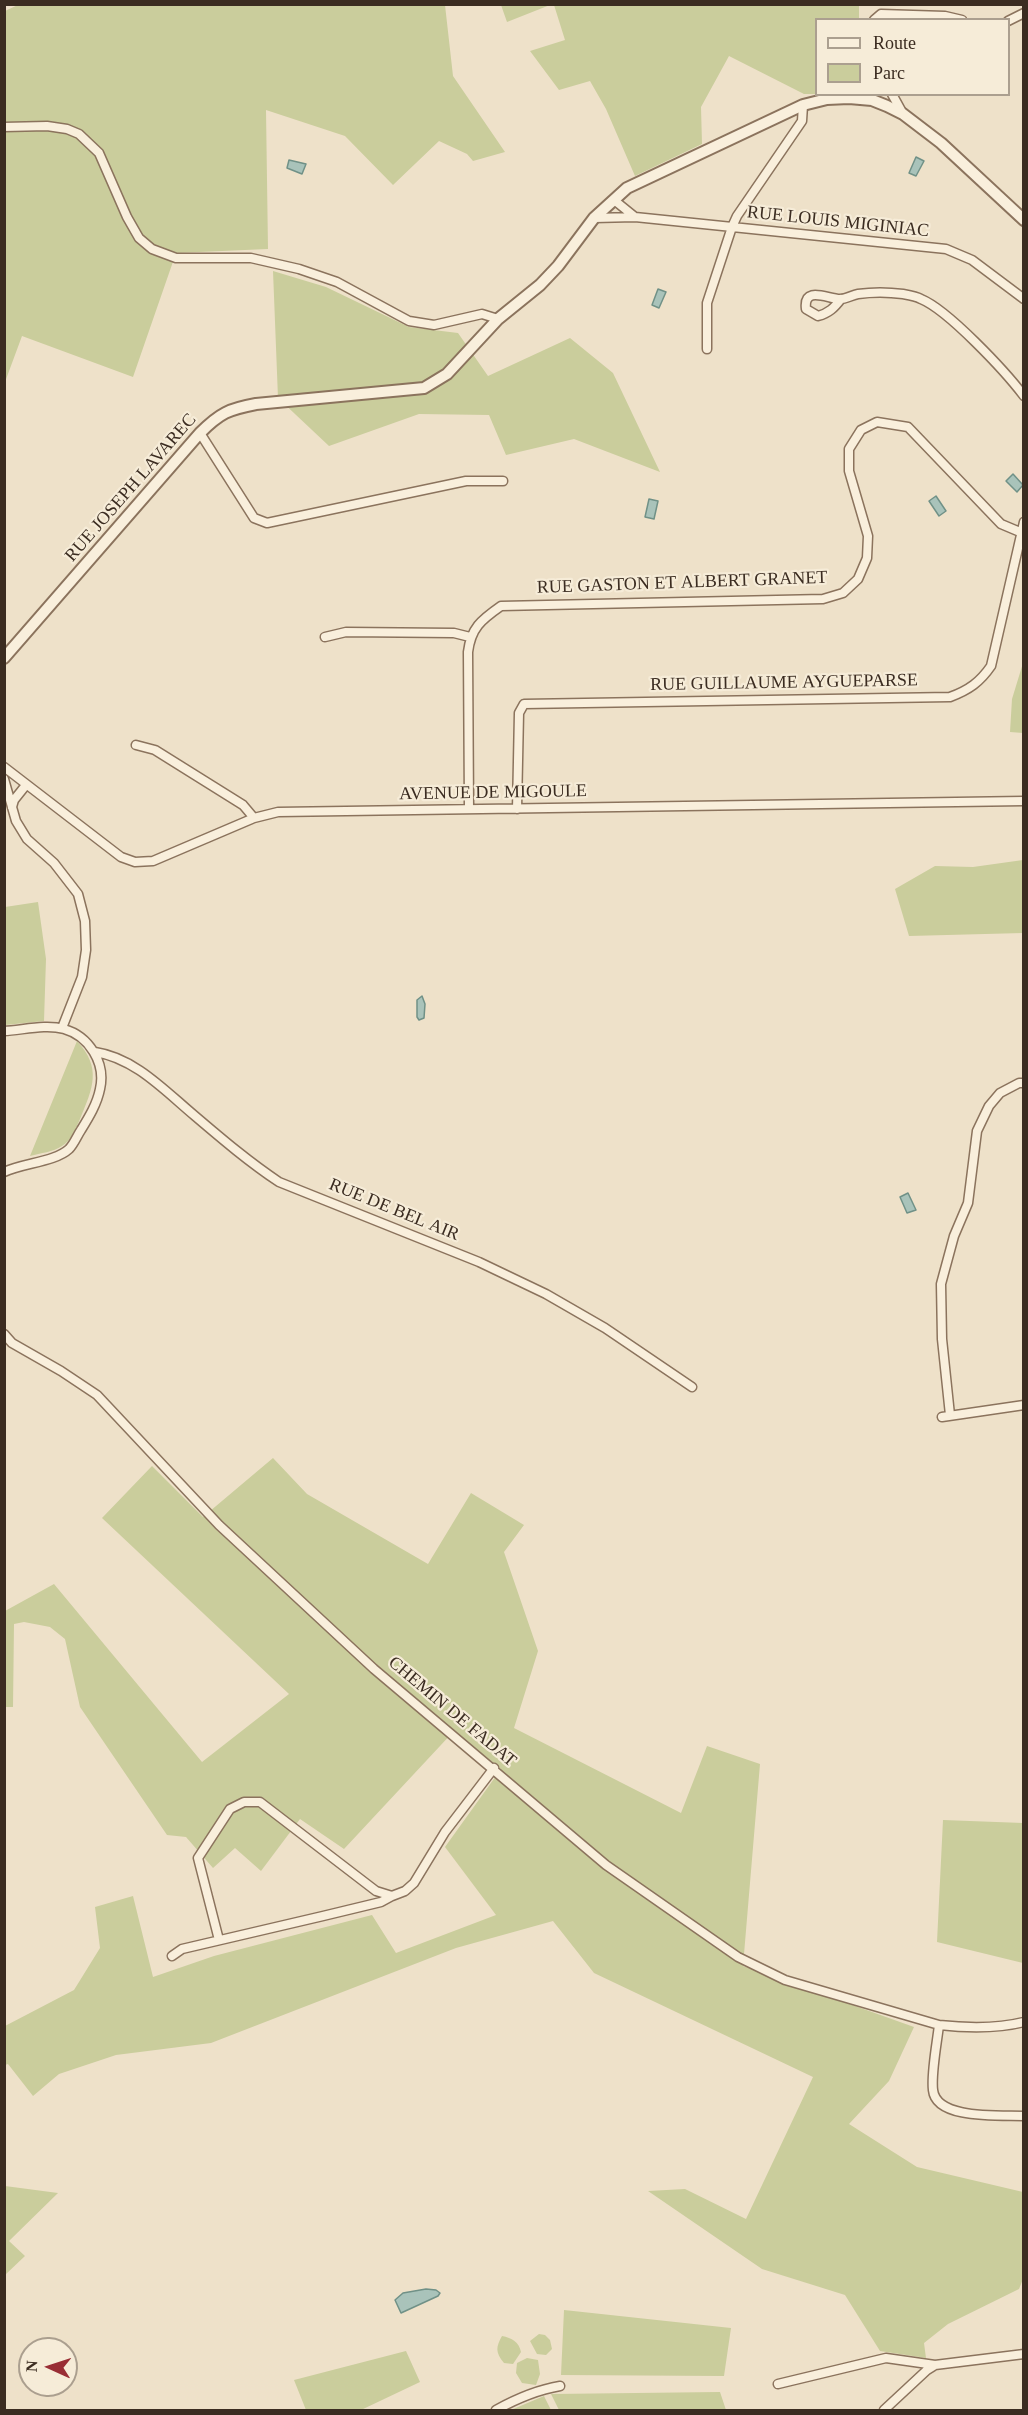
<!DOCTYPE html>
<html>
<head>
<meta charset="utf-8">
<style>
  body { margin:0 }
  #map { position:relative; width:1028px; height:2415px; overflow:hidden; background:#eee1c9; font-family:Georgia,serif }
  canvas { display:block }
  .frame { position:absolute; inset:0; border:6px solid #3b2c21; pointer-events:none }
  .legend { position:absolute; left:815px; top:18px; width:195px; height:78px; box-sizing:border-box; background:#f6ecd8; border:2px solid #ab9f8f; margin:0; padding:8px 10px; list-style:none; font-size:18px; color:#3b2c21 }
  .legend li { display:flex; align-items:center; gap:12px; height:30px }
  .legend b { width:30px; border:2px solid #ab9f8f }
  .north { position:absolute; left:18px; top:2337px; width:60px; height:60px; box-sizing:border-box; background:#f6ecd8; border:2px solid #ab9f8f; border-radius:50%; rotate:273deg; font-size:16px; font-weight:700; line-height:24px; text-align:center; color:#3b2c21 }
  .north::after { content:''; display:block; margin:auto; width:21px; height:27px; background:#992e35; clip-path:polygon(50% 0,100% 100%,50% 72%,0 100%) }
</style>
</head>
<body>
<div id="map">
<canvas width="1028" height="2415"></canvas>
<div class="frame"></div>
<ul class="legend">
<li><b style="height:8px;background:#f9efdc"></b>Route</li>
<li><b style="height:16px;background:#cacd9c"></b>Parc</li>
</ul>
<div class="north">N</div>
</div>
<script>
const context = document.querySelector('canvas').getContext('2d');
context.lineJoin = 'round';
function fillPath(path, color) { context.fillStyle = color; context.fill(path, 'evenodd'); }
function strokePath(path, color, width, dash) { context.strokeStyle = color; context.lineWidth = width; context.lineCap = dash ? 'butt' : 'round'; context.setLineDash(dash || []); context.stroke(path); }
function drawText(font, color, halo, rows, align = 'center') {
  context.font = font + ' Georgia,serif'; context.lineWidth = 4.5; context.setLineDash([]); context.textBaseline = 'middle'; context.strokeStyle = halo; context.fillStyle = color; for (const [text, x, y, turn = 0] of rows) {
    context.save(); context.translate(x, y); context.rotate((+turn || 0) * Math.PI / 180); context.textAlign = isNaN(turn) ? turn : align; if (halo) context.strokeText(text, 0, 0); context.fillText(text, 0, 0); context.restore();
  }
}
const green = new Path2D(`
  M20 4 445 5 453 76 505 152 473 161 467 154 439 141 393 185 345 136 266 110 268 249 176 253 133 377 22 336 5 382V11Z
  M501 5V4L550 5 507 22Z
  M554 5 859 4V19L816 20V94H804L729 56 701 107 702 144 635 176 606 109 590 81 559 90 530 51 565 40Z
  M273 271 326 287 409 327 458 333 488 376 570 338 613 373 660 472 574 439 506 455 489 415 419 414 329 446 278 398Z
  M1023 663 1024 733H1023L1010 732 1012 699Z
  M1023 860V933L909 936 895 889 935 866 973 867Z
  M38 902 46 959 44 1021 5 1025V907Z
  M77 1041C102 1068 93 1088 80 1119 76 1128 71 1141 62 1146 53 1152 41 1153 30 1156Z
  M273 1458 307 1494 428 1564 471 1493 524 1525 504 1552 538 1651 514 1728 681 1813 707 1746 760 1764 743 1966 914 2027 889 2081 849 2124 917 2167 1023 2192V2279L1019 2289 948 2324 924 2343 926 2358 880 2351 845 2295 762 2269 648 2191 685 2189 746 2219 813 2077 594 1973 553 1921 456 1948 211 2043 116 2055 59 2074 33 2096 8 2064 5 2065V2026L74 1990 100 1948 95 1907 133 1896 153 1977 214 1956 372 1915 396 1953 496 1915 445 1847 501 1769 454 1731 344 1849 300 1819 261 1871 235 1848 213 1868 186 1837 167 1835 80 1707 65 1639 50 1627 24 1622 14 1624 13 1707H5V1611L54 1584 202 1762 289 1694 102 1518 152 1466 203 1517Z
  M943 1820 1023 1823V1963L937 1942Z
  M5 2186 58 2193 9 2241 25 2256 5 2275Z
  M564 2310 731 2328 724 2376 561 2375Z
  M539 2334 545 2335 550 2340 552 2349 546 2355 537 2354 530 2341Z
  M502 2336C512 2338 519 2342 521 2352L513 2364 504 2363C495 2352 496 2347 502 2336Z
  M406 2351 420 2382 361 2410H306L294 2380Z
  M527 2358 538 2360 540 2374 536 2385 522 2383 516 2373 517 2363Z
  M720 2392 726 2410H559L551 2394Z
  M544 2396 551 2410H511Z`);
const water = new Path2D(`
  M916 157 924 161 916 176 909 173Z
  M289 160 306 164 302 174 287 168Z
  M658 289 666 292 659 308 652 305Z
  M1013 474 1023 485 1017 492 1006 481Z
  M936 496 946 511 939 516 929 501Z
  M649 499 658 501 654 519 645 517Z
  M422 996 425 1004 424 1018 419 1020 417 1017V1000Z
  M908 1193 916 1210 907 1213 900 1197Z
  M426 2289 436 2290 440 2293 438 2296 401 2313 395 2300 403 2293Z`);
const minor = new Path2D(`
  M874 20 881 14 945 16 962 20
  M1008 21 1024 13
  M892 94 903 114
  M4 127 47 126 67 129 79 134 99 153 127 217 139 238 152 249 176 258H251L299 269 337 282 409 321 434 325 482 314 498 319
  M614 200 635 217
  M594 218 635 217 946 249 972 260 1024 299
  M841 299C834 308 829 313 818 316L806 309C803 285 828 299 840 299 846 299 852 295 858 294 872 292 888 292 903 294 909 295 916 296 921 299 948 310 1005 371 1024 396
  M707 349V303L732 227 737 216 802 121 803 105
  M200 433 254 518 267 523 466 481H503
  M325 637 346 632 454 633 470 637
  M136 745 155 750 243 805 254 818
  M4 767 121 857 135 862 153 861 254 818 278 812 1024 801
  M4 779 16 821 27 839 54 863 78 894 85 921 86 950 82 977 62 1028
  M12 807 14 800 26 785
  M469 809 468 652C471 628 481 620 501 606L823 599 843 593 858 579 867 558 868 536 849 471V449L861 430 877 422 908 427 1001 524 1020 532
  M517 809 519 713 524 704 950 697C969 690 980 682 991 666L1024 522
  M4 1031C23 1030 46 1024 64 1029 89 1036 106 1063 100 1089 97 1104 89 1117 81 1130 77 1136 74 1144 69 1149 55 1162 22 1163 4 1172
  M95 1052C135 1058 165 1091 195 1116 222 1139 249 1162 279 1182L479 1262 546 1294 605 1328 692 1387
  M4 1334 12 1343 61 1371 97 1395 219 1525 374 1669 606 1865 738 1957 785 1980 939 2025C967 2028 996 2029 1024 2022
  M950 1415 942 1339 941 1284 954 1236 968 1203 977 1131 989 1106 1000 1093 1019 1083H1024
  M942 1417 1024 1405
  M219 1940 198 1858 230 1809 244 1802H260L376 1891 392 1896 405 1891 414 1883 445 1832 494 1768
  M172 1956 182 1949 323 1916 381 1902 392 1896
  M939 2025C937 2043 931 2073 933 2090 936 2120 1000 2115 1024 2116
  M778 2384 886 2358 935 2365
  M496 2410C516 2399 536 2390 560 2386
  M884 2410 927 2370 935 2365 1024 2354`);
const tertiary = new Path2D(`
  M4 658 200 433C220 413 229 409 256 404L424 388 447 374 498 319 540 285 558 266 594 218 627 188 803 105 827 99 849 98 872 100 887 106 903 114 941 143 1024 220`);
const streetNames = [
  ["RUE LOUIS MIGINIAC",838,222,6],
  ["RUE JOSEPH LAVAREC",131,488,-49],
  ["RUE GASTON ET ALBERT GRANET",682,583,-2],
  ["RUE GUILLAUME AYGUEPARSE",784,683,-1],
  ["AVENUE DE MIGOULE",493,793,-1],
  ["RUE DE BEL AIR",394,1210,22],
  ["CHEMIN DE FADAT",452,1712,40]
];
fillPath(green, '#cacd9c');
fillPath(water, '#a9c3ba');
strokePath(water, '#709187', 1.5);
strokePath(minor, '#8b735d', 11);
strokePath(tertiary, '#8b735d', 14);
strokePath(minor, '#f9efdc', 8);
strokePath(tertiary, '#f9efdc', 10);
drawText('18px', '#3b2c21', '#f6ecd8', streetNames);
</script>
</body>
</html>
